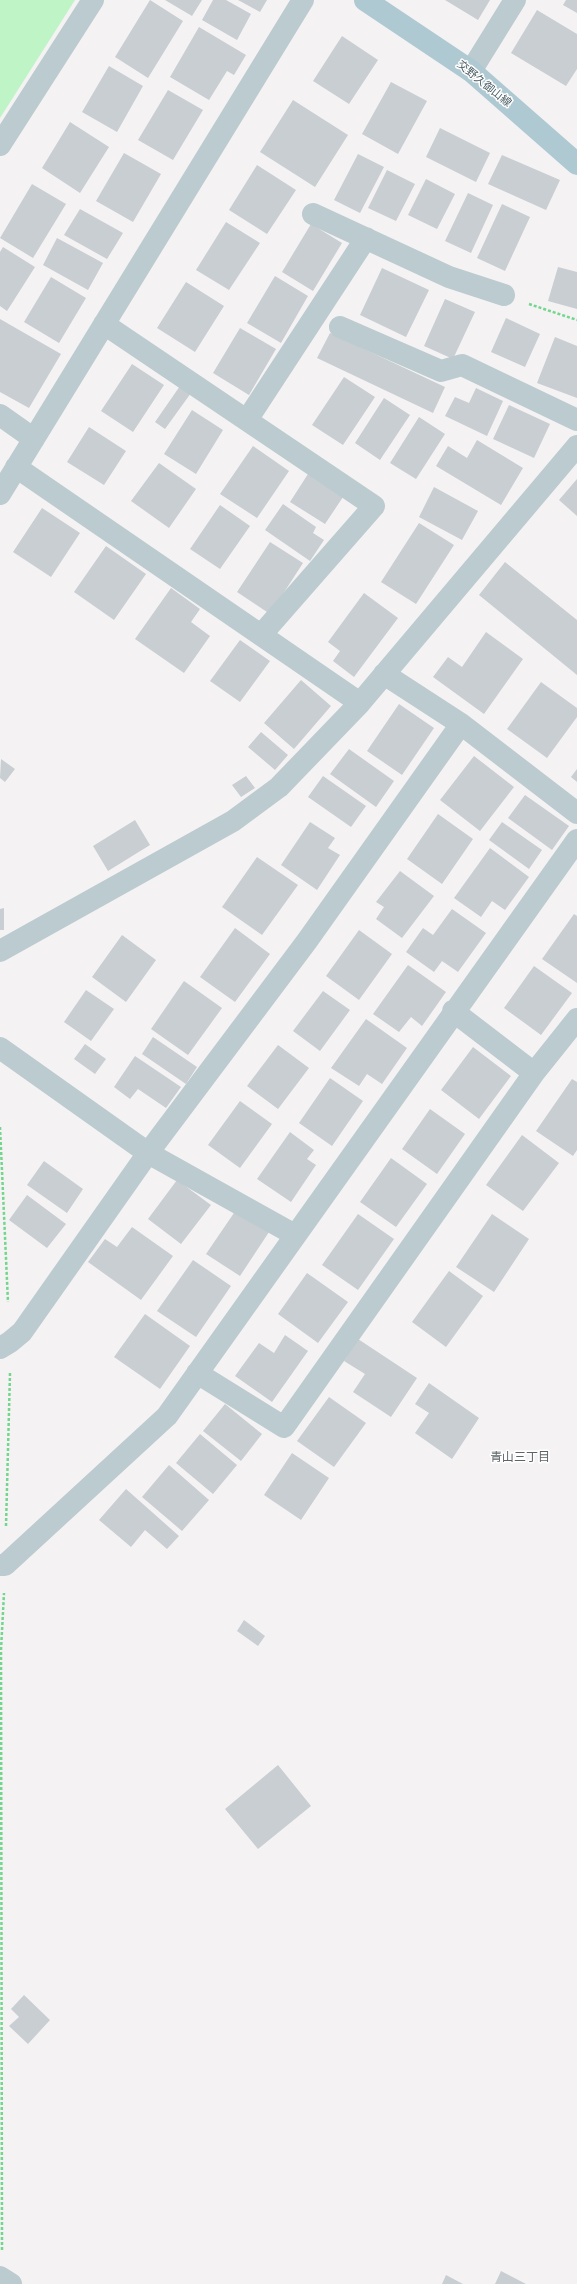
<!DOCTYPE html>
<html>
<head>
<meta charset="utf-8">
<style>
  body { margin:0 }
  canvas { display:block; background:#f4f2f2 }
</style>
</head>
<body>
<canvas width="577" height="2284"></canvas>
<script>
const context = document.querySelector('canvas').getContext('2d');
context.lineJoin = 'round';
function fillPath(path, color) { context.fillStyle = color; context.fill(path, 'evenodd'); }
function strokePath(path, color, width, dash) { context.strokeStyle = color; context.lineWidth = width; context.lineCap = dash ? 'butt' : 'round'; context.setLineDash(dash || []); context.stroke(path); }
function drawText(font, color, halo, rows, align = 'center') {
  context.font = font + ' "Fira Sans","Noto Sans JP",sans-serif'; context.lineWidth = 3; context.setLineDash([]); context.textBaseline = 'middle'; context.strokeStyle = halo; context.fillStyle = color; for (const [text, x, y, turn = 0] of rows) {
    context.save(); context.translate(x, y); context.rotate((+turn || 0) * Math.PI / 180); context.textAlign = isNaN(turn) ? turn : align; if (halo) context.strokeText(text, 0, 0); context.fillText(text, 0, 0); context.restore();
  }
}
const green = new Path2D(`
  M0 0H75L0 118Z`);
const building = new Path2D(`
  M150 0 183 21 148 78 115 57Z
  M165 0H202L192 16Z
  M213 0H226L251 14 237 40 202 20Z
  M238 0H267L260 12Z
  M445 0H490L478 20Z
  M566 0H577V13L563 5Z
  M537 10 577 34V69L566 86 511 53Z
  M199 27 246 55 234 75 227 71 209 100 170 77Z
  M342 36 378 60 349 104 313 81Z
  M109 66 143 86 117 132 82 112Z
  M391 82 427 101 398 154 362 134Z
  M168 90 203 110 173 160 138 140Z
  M293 100 348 135 315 187 260 152Z
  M70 122 109 147 80 193 42 168Z
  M440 128 490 153 476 182 426 157Z
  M124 153 161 174 133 222 96 201Z
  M358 154 384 167 360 213 334 200Z
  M502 155 560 180 546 210 488 184Z
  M257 165 296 190 267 234 229 210Z
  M387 170 415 184 396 221 368 208Z
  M426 179 455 194 437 229 408 215Z
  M32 184 66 204 33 258 0 238Z
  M468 193 493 205 471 253 445 241Z
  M502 204 530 217 505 271 477 258Z
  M80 209 123 233 107 259 64 235Z
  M226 222 260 243 229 290 196 270Z
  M311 224 342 243 313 291 282 272Z
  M57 238 103 263 88 290 43 265Z
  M3 247 35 267 7 311 0 306V252Z
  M558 267 577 272V309L548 301Z
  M382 268 429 290 406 337 360 315Z
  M275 276 308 296 281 343 247 323Z
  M51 277 86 298 59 343 24 322Z
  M186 282 224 306 195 352 157 328Z
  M445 299 475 312 453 359 424 346Z
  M506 318 540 334 525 367 491 352Z
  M0 319 61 354 29 408 0 392Z
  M240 328 276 349 249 395 213 373Z
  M330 333 445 387 433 413 317 358Z
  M555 337 577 346V398L537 383Z
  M132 364 164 385 133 432 101 411Z
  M344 377 375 397 343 445 312 425Z
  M180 386 191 393 165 429 155 422Z
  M476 388 503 401 487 436 445 416 455 397 469 403Z
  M384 398 410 415 380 460 355 443Z
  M509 405 550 424 534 458 493 439Z
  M192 410 223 430 196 474 164 454Z
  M419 417 445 434 416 479 390 463Z
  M89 427 126 451 104 485 67 462Z
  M477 440 523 468 501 505 436 466 448 446 467 458Z
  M253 446 289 471 257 518 220 494Z
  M159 463 196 489 169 528 131 501Z
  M308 474 343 497 325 524 290 502Z
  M577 479V516L559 500Z
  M434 487 478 511 462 540 419 517Z
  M283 504 316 527 313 533 324 540 310 561 265 530Z
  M220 505 250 526 220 569 190 549Z
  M42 508 80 533 51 577 13 552Z
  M419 523 454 545 416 604 381 582Z
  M270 542 303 563 270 614 237 592Z
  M106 546 146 574 114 620 74 592Z
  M505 562 577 620V675L479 595Z
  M171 588 200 609 191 622 210 636 184 673 135 639Z
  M364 593 398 618 354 677 333 661 340 651 328 642Z
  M486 632 523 659 484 714 433 677 448 657 462 667Z
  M240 640 270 661 240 702 210 681Z
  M301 680 331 706 294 749 264 723Z
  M541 682 577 708V717L547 758 507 729Z
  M399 704 434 728 402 775 367 751Z
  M261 732 288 755 275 770 248 747Z
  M349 749 394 781 376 807 330 774Z
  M474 756 514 787 480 831 440 800Z
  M1 759 15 769 5 782 0 778Z
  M577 769V782L571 777Z
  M246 776 255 788 241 797 232 785Z
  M323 776 366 806 351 827 308 797Z
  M525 795 569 826 552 850 508 818Z
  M438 814 473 839 442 884 407 859Z
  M135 820 150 845 108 871 93 846Z
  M310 822 335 838 328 848 340 855 317 890 281 865Z
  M502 822 542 850 529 869 489 840Z
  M490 848 529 877 505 910 492 901 481 917 454 898Z
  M257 857 298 885 262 935 222 907Z
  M400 871 434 896 402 938 376 919 384 907 376 902Z
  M4 908V930H0V909Z
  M452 909 486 933 458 972 442 961 434 972 406 952 423 928 433 935Z
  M574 914 577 916V983L542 959Z
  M235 928 270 954 235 1002 200 977Z
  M359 930 392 954 359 1000 326 976Z
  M122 935 156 960 126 1002 92 977Z
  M408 965 446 992 422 1026 411 1017 399 1032 373 1014Z
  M534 966 572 993 541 1035 504 1008Z
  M184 981 222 1008 188 1055 151 1029Z
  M86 990 114 1009 91 1041 64 1022Z
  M323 991 350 1010 320 1051 293 1031Z
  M366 1019 407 1048 382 1084 367 1074 359 1086 331 1068Z
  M153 1037 197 1067 186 1084 142 1054Z
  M85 1044 106 1059 95 1074 74 1059Z
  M278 1045 309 1068 278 1109 247 1086Z
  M473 1047 511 1076 479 1119 441 1090Z
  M135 1056 181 1087 166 1108 138 1089 130 1099 114 1087Z
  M330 1078 363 1101 332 1146 299 1123Z
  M572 1079 577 1082V1150L573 1156 536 1131Z
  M240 1101 272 1124 240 1168 208 1145Z
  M430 1109 465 1134 437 1174 402 1149Z
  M290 1132 314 1150 307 1159 316 1165 291 1202 257 1179Z
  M522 1135 559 1163 523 1211 486 1185Z
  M391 1158 427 1184 396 1227 360 1202Z
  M44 1161 83 1189 67 1213 27 1185Z
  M177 1180 211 1205 181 1244 148 1219Z
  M27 1195 66 1224 47 1248 9 1220Z
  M236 1210 269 1232 240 1276 206 1254Z
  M358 1214 394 1239 358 1290 322 1265Z
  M492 1214 529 1239 494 1292 456 1267Z
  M132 1227 173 1256 141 1300 88 1262 105 1239 117 1247Z
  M193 1260 231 1286 196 1337 157 1311Z
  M449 1271 483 1296 446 1347 412 1322Z
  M307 1273 348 1302 318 1343 278 1314Z
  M145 1314 190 1346 160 1389 114 1357Z
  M285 1335 308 1351 272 1402 235 1376 259 1343 274 1353Z
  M358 1339 417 1378 391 1417 353 1392 365 1374 344 1361Z
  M429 1383 479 1418 452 1459 415 1433 429 1413 415 1404Z
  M329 1397 366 1423 334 1467 297 1441Z
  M225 1404 262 1434 241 1461 203 1431Z
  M200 1434 237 1465 213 1494 176 1463Z
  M292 1453 329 1478 301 1520 264 1495Z
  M169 1465 209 1500 182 1531 142 1497Z
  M126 1489 179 1536 167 1549 145 1530 131 1547 99 1520Z
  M244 1620 265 1636 258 1646 237 1631Z
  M278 1765 311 1806 258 1849 225 1809Z
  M24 1995 50 2020 28 2044 9 2026 19 2017 11 2009Z
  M501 2271 526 2284H495Z
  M446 2275 463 2284H442Z`);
const path = new Path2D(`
  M529 304 577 320
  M0 1127 8 1302
  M6 1526 10 1373
  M2 2250 1 1650 4 1593`);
const minor = new Path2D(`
  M471 71 515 0
  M0 145 93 0
  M313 214 449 277 504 295
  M104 324 374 506 261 635
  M340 327 441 371 462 365 577 420
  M0 415 34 439
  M247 420 366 238
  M16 467 360 703
  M0 494 303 0
  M384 674 461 724 577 813
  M0 951 233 821 279 787 360 703 577 446
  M453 1011 534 1073
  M0 1048 148 1153 295 1235
  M0 1348 10 1342 22 1332 148 1153 307 941 461 724
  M197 1373 284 1427 534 1073 577 1019
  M0 1565H5L167 1416 577 840
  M0 2277 11 2284`);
const major = new Path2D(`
  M365 0 471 71 577 164`);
const streetNames = [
  ["交野久御山線",484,84,39]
];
const neighbourhoodNames = [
  ["青山三丁目",520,1458]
];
fillPath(green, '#bef4c6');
fillPath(building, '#c8ced2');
strokePath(path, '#72d68d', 2.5, [3, 2]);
strokePath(minor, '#bbcbcf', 22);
strokePath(major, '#afc9d2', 22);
drawText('11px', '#475b61', '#fff', streetNames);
drawText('12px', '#5d6467', '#fff', neighbourhoodNames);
</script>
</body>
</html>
